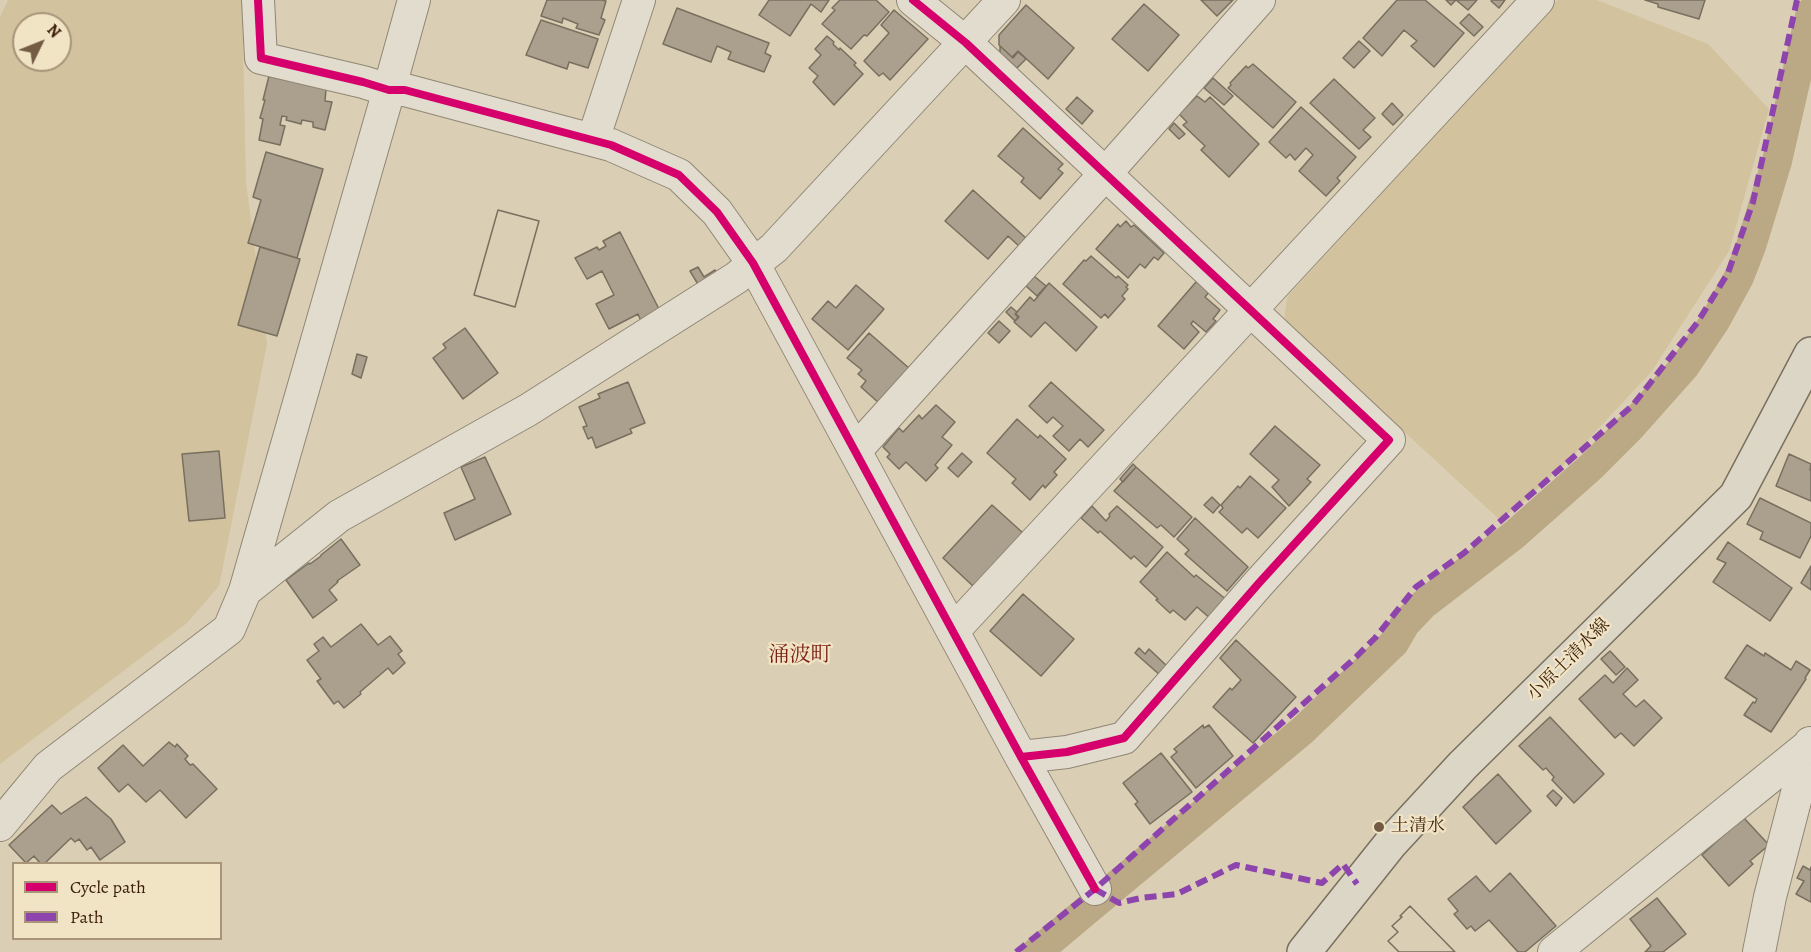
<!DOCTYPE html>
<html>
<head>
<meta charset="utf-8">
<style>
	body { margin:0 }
	#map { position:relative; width:1811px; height:952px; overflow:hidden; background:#dacfb4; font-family:Alegreya,serif }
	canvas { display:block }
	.legend { position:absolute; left:12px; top:862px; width:210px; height:78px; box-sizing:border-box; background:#f1e4c4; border:2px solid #a89479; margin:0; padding:8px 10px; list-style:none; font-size:18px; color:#3b1d08 }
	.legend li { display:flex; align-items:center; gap:12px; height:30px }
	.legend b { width:30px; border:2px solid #a89479 }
	.north { position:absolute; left:12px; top:12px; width:60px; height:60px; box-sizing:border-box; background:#f1e4c4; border:2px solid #a89479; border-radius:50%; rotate:47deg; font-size:16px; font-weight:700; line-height:24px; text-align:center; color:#3b1d08 }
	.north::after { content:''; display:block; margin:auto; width:21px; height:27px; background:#735b44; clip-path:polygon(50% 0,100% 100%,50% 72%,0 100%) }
</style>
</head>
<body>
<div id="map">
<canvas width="1811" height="952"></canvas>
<ul class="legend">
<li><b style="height:8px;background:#d6006c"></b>Cycle path</li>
<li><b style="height:8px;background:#8e44ad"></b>Path</li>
</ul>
<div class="north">N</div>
</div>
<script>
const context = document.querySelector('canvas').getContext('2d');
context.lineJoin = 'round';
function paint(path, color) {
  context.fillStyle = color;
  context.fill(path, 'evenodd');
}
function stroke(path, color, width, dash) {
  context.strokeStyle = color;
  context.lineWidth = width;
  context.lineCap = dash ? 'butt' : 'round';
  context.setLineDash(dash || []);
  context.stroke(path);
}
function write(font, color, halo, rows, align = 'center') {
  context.font = font + ' Alegreya,"Noto Serif JP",serif';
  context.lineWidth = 4.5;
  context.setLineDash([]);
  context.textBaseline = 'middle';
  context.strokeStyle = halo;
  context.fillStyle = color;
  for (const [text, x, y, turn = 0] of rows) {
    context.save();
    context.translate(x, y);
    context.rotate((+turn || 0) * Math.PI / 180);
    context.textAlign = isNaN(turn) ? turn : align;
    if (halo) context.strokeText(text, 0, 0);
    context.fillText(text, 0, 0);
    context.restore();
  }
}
const green = new Path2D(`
	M8,0h234l4,182 21,162 -48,242 -32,37 -187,141v-747zM24,24h36v36h-36z
	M1558,0h39l111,44 61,65 -40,142 -77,120 -84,90 -45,41 -23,18 -216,-199 3,-24z`);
const canal = new Path2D(`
	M1112,889l190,-158 92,-88 11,-19 19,-20 90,-69 78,-69 36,-36 57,-64 30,-45 24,-44 12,-31 26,-85 34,-149
	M1037,952l68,-57`);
const building = new Path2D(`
	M547,0h55l4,1 -5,17 4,2 -6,15 -23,-7 2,-4 -15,-6 -1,5 -21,-7z
	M769,0h60l-8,12 -10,-8 -21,32 -31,-21z
	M840,0h36l13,12 -22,24 -3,-1 -13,14 -29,-25 13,-14 -3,-2z
	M1201,0h32l-16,16z
	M1397,0h28l39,33 -30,34 -23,-21 6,-5 -13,-11 -22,26 -19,-18z
	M1446,0h31l-9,10 -12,-10 -5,5z
	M1492,0h13l-6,8 -8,-7z
	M1645,0h60l-6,19 -41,-12v-3z
	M1144,4l35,31 -31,36 -36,-32z
	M1026,5l48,43 -26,31 -30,-28 -6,6 -13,-12v-10z
	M677,8l92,35 -4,10 6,3 -7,16 -36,-13 3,-7 -14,-6 -6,16 -48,-18z
	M894,10l34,29 -38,41 -7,-7 -4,3 -15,-15 25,-28 -8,-8z
	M1469,14l14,13 -9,9 -14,-13z
	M541,20l57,19 -10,29 -19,-6 -2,7 -41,-14z
	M827,36l7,6 -1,2 6,6 1,-2 16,15 -2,2 9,9 -29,31 -21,-23 5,-6 -9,-8 12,-13 -6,-6z
	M1359,41l11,10 -16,17 -11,-10z
	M1000,46l13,12 5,-6 8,7 -9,9 -17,-15z
	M1253,64l43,38 -23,26 -45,-40 3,-3 -1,-2 16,-17 2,2z
	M269,76l57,13 -1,12 7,1 -7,28 -12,-3v-5l-11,-2 -1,4 -15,-4 1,-3 -5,-1 -2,9 5,1 -5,19 -21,-5 4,-21 -3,-1 5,-18h-2z
	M1213,78l20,18 -9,9 -20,-17z
	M1334,79l41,39 -12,12 8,7 -12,12 -49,-46z
	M1197,96l8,6 5,-5 49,47 -30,33 -28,-27 4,-4 -22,-21 4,-3 -8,-8z
	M1077,97l16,14 -11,13 -16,-15z
	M1392,103l11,12 -10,10 -11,-11z
	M1301,107l55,50 -19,21 3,3 -14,15 -27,-25 14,-16 -7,-7 -11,12 -5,-6 -4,4 -17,-16z
	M1174,123l11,11 -6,5 -10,-10z
	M1023,128l40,36 -5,5 5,4 -23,26 -19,-17 3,-4 -26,-22z
	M266,152l57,17 -26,89 -49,-15 13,-43 -8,-3z
	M973,190l54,49 -7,8 -12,-11 -20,23 -43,-38z
	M498,210l41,11 -24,86 -41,-12z
	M498,210l41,11 -24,86 -41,-12z
	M1126,221l5,6 3,-2 30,28 -6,7 -4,-3 -9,11 -5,-4 -12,14 -32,-29 22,-25 2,3z
	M620,232l40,79 -19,10 -3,-7 -29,15 -13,-25 18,-9 -12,-24 -15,8 -12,-21 22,-11 2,3 7,-4 -3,-5z
	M260,247l40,12 -23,77 -39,-11z
	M1091,256l25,22 2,-2 10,9 -2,2 2,2 -6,7 3,3 -17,19 -3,-4 -4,4 -38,-34 21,-24 2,1z
	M698,267l6,10 11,-7 3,5 -19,11 -9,-15z
	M1034,276l12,10 -9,10 -11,-10z
	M1196,282l3,2 1,-1 10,8 -5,6 15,13 -7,9 3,2 -10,11 -13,-11 -2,3 8,8 -15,17 -26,-23z
	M1049,283l48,44 -21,24 -31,-29 -14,15 -17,-15 5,-5 -3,-3 1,-2 13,-15 4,4z
	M856,285l28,24 -36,41 -36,-31 16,-18 8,7z
	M1011,307l6,5 -2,2 3,3 -3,4 -9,-9z
	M999,321l11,10 -11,12 -11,-10z
	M465,328l33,45 -35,26 -30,-41 13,-10 -3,-4z
	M869,333l41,36 -30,35 -19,-17 5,-6 -8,-7 4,-4 -15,-12z
	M357,354l10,3 -6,21 -9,-4z
	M628,382l17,41 -15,6 2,4 -36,15 -4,-11 -4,2 -5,-12 4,-1 -8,-19 21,-9 -2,-4z
	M1051,382l53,48 -16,17 -8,-8 -11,12 -16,-15 10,-10 -10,-9 -6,6 -18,-17z
	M936,405l19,17 -13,15 10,8 -17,20 3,3 -12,13 -20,-19 -7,7 -12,-12 3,-3 -7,-7 16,-19 4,4 16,-17 3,4z
	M1017,419l21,19 2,-3 26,24 -12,13 3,3 -12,13 -2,-3 -13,15 -18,-17 4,-4 -29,-26z
	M1275,426l45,39 -13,14 4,3 -22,24 -17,-19 7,-7 -29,-26z
	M219,451l6,67 -36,3 -7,-67z
	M962,453l10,9 -14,15 -10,-9z
	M1789,454l22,10 -1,6h1v31l-35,-15z
	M485,457l26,57 -56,26 -11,-27 31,-14 -14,-32z
	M1133,464l3,3 -13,15 -3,-3z
	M1136,467l56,50 -18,20 -13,-12 -4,3 -43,-37z
	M1250,476l36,32 -28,30 -11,-10 -5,5 -23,-21 4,-4 -2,-3 17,-19 2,2z
	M1212,497l8,8 -7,8 -9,-8z
	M1760,498l51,25v13l-11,22 -40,-19 3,-7 -16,-8z
	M992,505l31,28 -49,54 -31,-29z
	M1092,506l14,15 4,-5 -1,-2 8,-8 46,41 -17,20 -12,-11 -3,3 -31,-28 -2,2 -17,-15z
	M1195,518l53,49 -21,24 -42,-37 4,-4 -12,-11z
	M341,539l19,26 -23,16 1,1 -9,8 8,10 -24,18 -27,-38 23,-17 1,1 11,-8v-1z
	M1728,542l64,46 -22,33 -57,-39 13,-19 -9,-4z
	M1167,552l27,25 2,-2 32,26 -17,18 -14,-12 -12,13 -12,-10 -3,3 -14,-13 2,-1 -18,-17z
	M1811,566v24l-10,-7z
	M1023,594l51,45 -33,37 -51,-45z
	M361,624l17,21 12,-9 12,15 -4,3 7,9 -12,11 -5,-6 -28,24 1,2 -17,14 -6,-7 -4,3 -17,-23 4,-2 -14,-19 12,-9 -5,-7 9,-7 8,10z
	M1236,640l60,57 -43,46 -40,-36 17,-19 2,2 9,-10 -21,-22z
	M1747,645l17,11 1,-3 26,17 5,-9 14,9 -5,8 1,1 -35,53 -27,-17 9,-13 2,1 2,-4 -32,-21z
	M1139,648l6,6 4,-5 20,19 -8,8 -26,-23z
	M1610,651l15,16 -9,8 -15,-16z
	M1627,668l11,12 -15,14 13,13 8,-7 18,18 -28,28 -13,-13 -6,5 -36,-39 26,-24 8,8z
	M1550,717l54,57 -30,29 -22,-23 2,-3 -8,-9 -3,2 -24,-24z
	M1203,725l1,3 5,-3 24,31 -37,32 -25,-31 6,-5 -3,-3z
	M169,742l6,5 2,-3 11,12 -3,3 5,6 3,-1 24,25 -31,29 -26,-28 -14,12 -18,-18 -9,8 -21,-24 25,-23 20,21z
	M1161,753l31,39 -42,32 -15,-20 3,-2 -15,-19z
	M1498,774l33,37 -35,33 -33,-37z
	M1553,790l9,8 -6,8 -9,-10z
	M86,797l25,22 14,23 -25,18 -9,-13 -4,3 -8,-11 -4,3 -4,-4 -27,26h-3l-7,-8 -8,7 -17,-18 43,-40 9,9z
	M1743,817l26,28 -19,16 3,3 -24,22 -27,-31z
	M1803,866l7,4 1,-3v35l-15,-8 8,-13 -7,-3z
	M1510,873l46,53 -31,26h-7l-29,-32 -14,11 -4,-5 -4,3 -13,-15 4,-3 -10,-12 28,-23 14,16z
	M1657,898l29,36 -23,18h-18l6,-6 -21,-27z
	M1410,906l45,46h-56l-11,-11 10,-9 -6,-6 10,-9 -2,-1z
	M1410,906l45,46h-56l-11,-11 10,-9 -6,-6 10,-9 -2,-1z`);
const minor = new Path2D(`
	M258,0l3,58 102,24 26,8h16l206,55 68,30 38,37 36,51 268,494 74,132
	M913,0l53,43 423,397 -130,143 -135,155 -57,14 -46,5
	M593,140l46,-140
	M855,451l250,-277 154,-174
	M245,591l94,-75 189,-106 208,-132 38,-30 230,-248
	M953,631l585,-631
	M0,825l48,-58 181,-138 16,-38 144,-501 25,-90
	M1554,952l253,-205
	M1759,952l11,-55 40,-154`);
const major = new Path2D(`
	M1304,952l87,-109 72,-78 273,-269 75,-142`);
const quiet = new Path2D(`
	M1095,889l24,14 22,-5 36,-4 59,-29 86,18 21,-19 14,20
	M1016,952l79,-63 261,-232 19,-19 41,-51 48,-34 169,-148 64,-82 31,-50 25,-71 44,-202`);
const cycleway = new Path2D(`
	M258,0l3,58 102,24 26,8h16l206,55 68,30 38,37 36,51 268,494 74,132
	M913,0l53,43 423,397 -130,143 -135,155 -57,14 -46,5`);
const markers = [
	[1379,827,6,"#735b44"]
];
const streetNames = [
	["小原土清水線",1569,660,-45]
];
const poiNames = [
	["土清水",1391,827]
];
const quarterNames = [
	["涌波町",800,656]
];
paint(green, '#d2c29d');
stroke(canal, '#bba884', 30);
paint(building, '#aaa08d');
stroke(building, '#796f5f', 1.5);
stroke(minor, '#908675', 34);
stroke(major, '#796f5f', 36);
stroke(minor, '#e1dcce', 32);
stroke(major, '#dcd6c7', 33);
stroke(quiet, '#8e44ad', 6, [12, 6]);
stroke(cycleway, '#d6006c', 8);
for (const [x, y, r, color] of markers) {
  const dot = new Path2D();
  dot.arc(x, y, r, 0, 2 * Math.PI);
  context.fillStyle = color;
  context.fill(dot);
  stroke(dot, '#f1e4c4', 2);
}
write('18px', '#3b1d08', '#f1e4c4', streetNames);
write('18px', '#3b1d08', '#f1e4c4', poiNames, 'left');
write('21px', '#7a1f14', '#f1e4c4', quarterNames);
</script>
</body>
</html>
